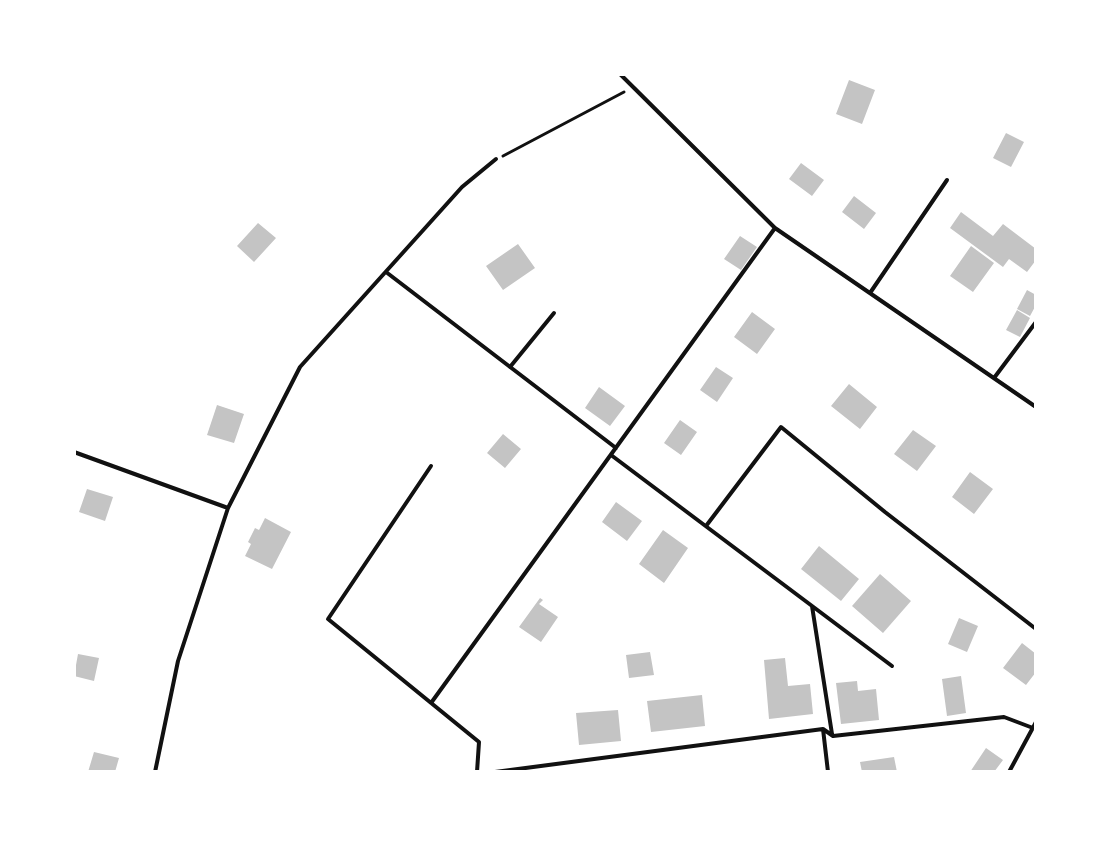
<!DOCTYPE html>
<html>
<head>
<meta charset="utf-8">
<style>
	body { margin:0 }
	#map { position:relative; width:1110px; height:846px; overflow:hidden; background:#fff; font-family:"Open Sans",sans-serif }
	canvas { display:block }
	.frame { position:absolute; inset:0; border:76px solid #fff; pointer-events:none }
</style>
</head>
<body>
<div id="map">
<canvas width="1110" height="846"></canvas>
<div class="frame"></div>
</div>
<script>
const context = document.querySelector('canvas').getContext('2d');
context.lineJoin = 'round';
function paint(path, color) {
  context.fillStyle = color;
  context.fill(path, 'evenodd');
}
function stroke(path, color, width, dash) {
  context.strokeStyle = color;
  context.lineWidth = width;
  context.lineCap = dash ? 'butt' : 'round';
  context.setLineDash(dash || []);
  context.stroke(path);
}
const building = new Path2D(`
	M849,80l26,10 -13,34 -26,-10z
	M1006,133l18,9 -13,25 -18,-9z
	M801,163l23,17 -12,16 -23,-17z
	M854,196l22,17 -12,16 -22,-17z
	M961,212l32,24 10,-12 33,25v11l-9,12 -18,-13 -6,8 -53,-39z
	M258,223l18,15 -22,24 -17,-16z
	M740,236l17,11 -16,23 -17,-11z
	M518,244l17,24 -32,22 -17,-24z
	M971,246l23,17 -21,29 -23,-16z
	M1027,290l9,5v10l-6,11 -13,-7z
	M1017,310l13,8 -10,19 -14,-7z
	M752,312l23,17 -18,25 -23,-17z
	M716,367l17,11 -16,24 -17,-12z
	M849,384l28,23 -17,22 -29,-23z
	M599,387l26,19 -15,20 -25,-18z
	M217,405l27,9 -10,29 -27,-8z
	M680,420l17,12 -16,23 -17,-12z
	M913,430l23,16 -19,25 -23,-17z
	M503,434l18,15 -16,19 -18,-15z
	M970,472l23,17 -19,25 -22,-17z
	M87,489l26,8 -8,24 -26,-9z
	M616,502l26,19 -15,20 -25,-19z
	M265,518l26,14 -19,37 -27,-13 6,-12 -3,-2 7,-14 4,2z
	M663,530l25,18 -24,35 -25,-19z
	M819,546l40,33 -18,22 -40,-32z
	M880,574l31,27 -28,32 -31,-27z
	M540,598l3,2 -4,4 19,13 -17,25 -22,-15z
	M959,618l19,8 -11,26 -19,-8z
	M1022,643l14,11v18l-10,13 -23,-17z
	M650,652l4,23 -25,3 -3,-23z
	M78,654l21,4 -5,23 -20,-5z
	M785,658l3,28 22,-2 3,30 -44,5 -5,-59z
	M961,676l5,37 -19,3 -5,-37z
	M857,681l1,10 18,-2 3,31 -38,4 -5,-41z
	M702,695l3,31 -54,6 -4,-31z
	M618,710l3,31 -42,4 -3,-32z
	M986,748l17,12 -9,12h-24z
	M94,752l25,6 -4,14h-27z
	M894,757l3,15h-35l-2,-10z`);
const path = new Path2D(`
	M503,156l121,-64`);
const service = new Path2D(`
	M620,74l155,154 261,179
	M386,272l230,176
	M870,293l77,-113
	M510,367l44,-54
	M994,378l42,-56
	M74,452l154,56
	M611,455l281,211
	M431,466l-103,153 151,123 -2,30
	M706,526l75,-99 104,85 151,117
	M812,606l20,128
	M431,703l344,-475
	M823,729l5,43
	M155,772l23,-111 50,-153 72,-141 162,-180 34,-28
	M495,772l328,-43 10,7 171,-19 29,11
	M1009,772l27,-50`);
paint(building, '#c4c4c4');
stroke(path, '#111', 3);
stroke(service, '#111', 4);
</script>
</body>
</html>
